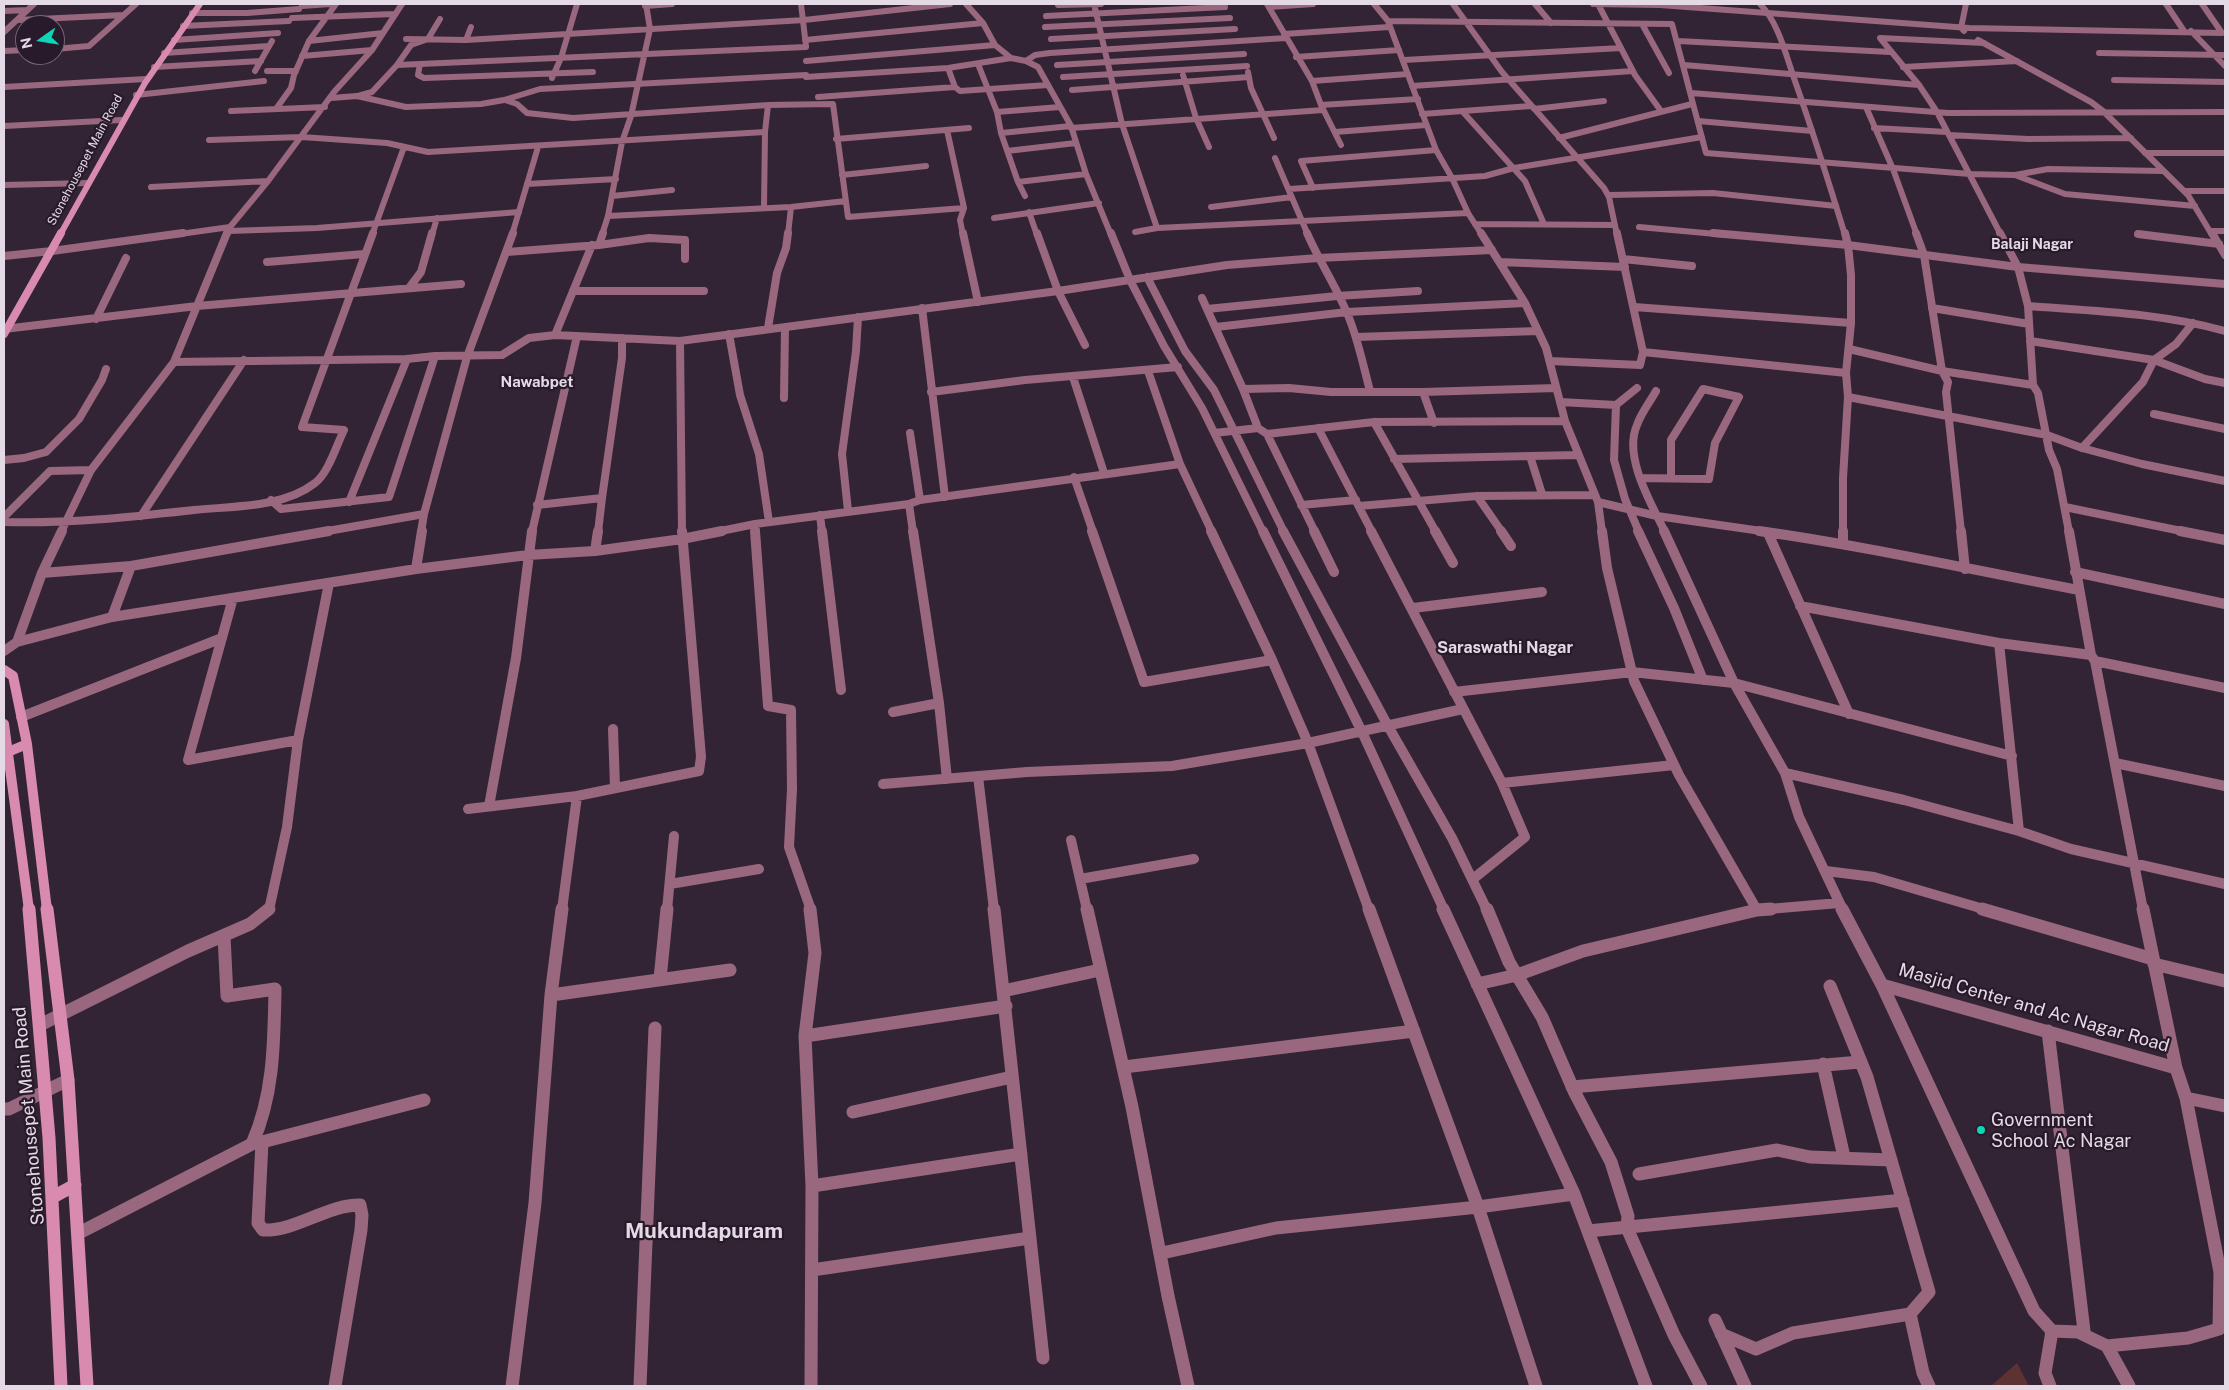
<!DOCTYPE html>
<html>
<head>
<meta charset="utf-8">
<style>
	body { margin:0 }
	#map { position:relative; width:2229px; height:1390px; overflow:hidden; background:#332435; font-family:"Public Sans",sans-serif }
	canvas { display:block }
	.frame { position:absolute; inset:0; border:5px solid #e4dae5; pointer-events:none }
	.north { position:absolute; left:15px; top:15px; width:50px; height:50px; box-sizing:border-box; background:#281a2b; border:1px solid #736775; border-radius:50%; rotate:257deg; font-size:14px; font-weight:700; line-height:20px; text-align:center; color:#e4dae5 }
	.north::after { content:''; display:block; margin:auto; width:18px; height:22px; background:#0dd5b5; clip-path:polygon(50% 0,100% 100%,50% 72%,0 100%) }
</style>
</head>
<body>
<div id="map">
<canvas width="2229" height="1390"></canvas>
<div class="frame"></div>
<div class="north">N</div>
</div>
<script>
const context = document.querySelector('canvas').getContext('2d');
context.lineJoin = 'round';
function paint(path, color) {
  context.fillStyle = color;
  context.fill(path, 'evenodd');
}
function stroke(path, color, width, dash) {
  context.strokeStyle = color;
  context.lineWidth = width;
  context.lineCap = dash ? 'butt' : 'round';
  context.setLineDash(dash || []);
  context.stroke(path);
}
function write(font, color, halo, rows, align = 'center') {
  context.font = font + ' "Public Sans",sans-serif';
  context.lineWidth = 4.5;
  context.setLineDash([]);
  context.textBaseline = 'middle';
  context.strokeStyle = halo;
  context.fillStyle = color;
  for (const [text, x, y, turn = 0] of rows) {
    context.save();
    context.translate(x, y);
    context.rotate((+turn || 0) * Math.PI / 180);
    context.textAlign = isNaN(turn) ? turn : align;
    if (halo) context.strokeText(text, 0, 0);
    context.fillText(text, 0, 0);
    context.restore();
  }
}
const green = new Path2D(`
	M2017,1363l12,23h-38z`);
const minorFar3 = new Path2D(`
	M801,4l5,42
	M966,4l17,19 12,22 16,13 15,3 12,6 33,59 15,48 25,61
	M1094,4l28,120 35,104
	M1267,4l45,77 9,24 20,40
	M1374,4l14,17 48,129 16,28 16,35 14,22
	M1453,4l49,68 102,116 5,9 8,38
	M1535,4l16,19
	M1593,4l67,1 309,23 253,5 -20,-29
	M1598,4l37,71 26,36
	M2166,4l18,27
	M1058,5l43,-1
	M302,6l28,-2
	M645,6l27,-2
	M1269,7l44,-3
	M4,11l23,-1
	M192,13h55l52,-4
	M1046,16l179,-9
	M292,18l102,-4
	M18,20l105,-5
	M1388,21l284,3 34,129 264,21 45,1 33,-6 115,2
	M1642,24l27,49
	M183,26l106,-5
	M1045,27l185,-9
	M1964,31l-3,-3 5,-24
	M2191,31l34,35
	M4,32l30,-28
	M1284,34l105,-7
	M406,39l60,1 338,-20 146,-16
	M1051,39l184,-10
	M174,40l104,-7
	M466,40l5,-13
	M805,40l178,-17
	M1978,40l113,62 12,9 85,84 24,40
	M309,41l74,-8
	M1678,41l212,11
	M1984,43l-104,-5 39,47 18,27 64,123
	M55,49l34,-3 47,-42
	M4,51l21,-1
	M164,53l105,-7
	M2099,53l126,2
	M302,56l70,-6
	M1296,57l103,-7
	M1404,60l217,-12
	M806,61l189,-16
	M1026,61l9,-6 15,-2 236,-15
	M420,64l-2,11 6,3 169,-6
	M978,64l19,48 4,21 17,49 7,14
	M397,65l14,-20 17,-6 12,-20
	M1057,65l187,-11
	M1684,65l235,20
	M154,67l107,-6
	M1903,67l114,-6
	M948,68l7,19 5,4 88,-6
	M255,71l17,-30
	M267,71h29
	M1248,72l3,16 23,50
	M1183,75l13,43 13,29
	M1063,77l184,-11
	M552,78l9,-20 16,-54
	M2114,80l111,2
	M1312,81l96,-7
	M1412,86l221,-15
	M4,87l142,-8
	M1072,90l177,-13
	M1691,93l257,20 277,-1
	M136,95l128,-14
	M358,96l14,-4 25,-27 409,-18
	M818,97l137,-10
	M331,98l26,-2 49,11 75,-3 23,-4 36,-11 266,-14v2l142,-9 63,-10
	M505,100l12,4 10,9 46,5 195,-13 65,-1 15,113 116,-9
	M1321,105l97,-6
	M1866,107l27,62 24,66
	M276,109l15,-21 3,-13 15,-34 27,-37
	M1534,109l70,-8
	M231,111l94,-4
	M997,112l63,-5
	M1463,112l62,69 19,43
	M1422,114l109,-8
	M1698,121l114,10
	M4,126l117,-6
	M1071,128l252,-18
	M1874,128l73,4
	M947,130l17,78 -4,12 3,15
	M1335,132l91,-7
	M1001,133l70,-7
	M1949,135l79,4 103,-1
	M1559,138l133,-34
	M836,139l133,-11
	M209,140l93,-3 85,6 41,9 337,-20
	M1007,151l69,-8
	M2145,153h80
	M1275,158l33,77
	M842,175l84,-9
	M2015,175l50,19 130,12
	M1018,182l68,-8
	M527,184l89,-5
	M4,185l84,-2
	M151,187l117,-6
	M1313,188l-12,-27 135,-11
	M1289,189l196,-13 29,-8 188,-31
	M2184,191h41
	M1608,195l105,-2 123,13
	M612,196l60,-6
	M764,207l1,-75 3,-27
	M1211,207l81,-10
	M1029,212l8,23
	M608,216l183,-9 55,-6
	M994,218l105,-15
	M1475,224l140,1
	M1639,227l88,8
	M229,231l88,-3 202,-16
	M2210,231h15
	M1135,232l22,-4 311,-15
	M2138,234l5,1
	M173,235l57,-8
	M227,235l3,-8 38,-46 66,-89 38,-42 30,-46
	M372,235l32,-88
	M432,235l5,-17
	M512,235l26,-88
	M602,235l6,-19 14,-74 9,-26 19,-87 -4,-25
	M788,235l3,-28`);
const minorFar2 = new Path2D(`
	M963,233l15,69
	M1037,233l21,58 27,54
	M1111,233l19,47 34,66 38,62 61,124
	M1307,233c12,28 29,53 40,80 11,25 16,52 23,78
	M1481,233l44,70 21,45 19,73 33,81 4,30
	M1713,233l135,12
	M1916,233l8,22 18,116 6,11 -2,10 15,140
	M2000,233l18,34 10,39 5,79 5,8 11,57 8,19 12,63
	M2212,233l13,22
	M2138,234l81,10
	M599,245l4,-12
	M52,251l131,-18
	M507,252l92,-7 50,-7 36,2v19
	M1623,259l69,7
	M267,262l97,-8
	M1500,262l125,5
	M1147,277l38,74 29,39 70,142
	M409,288l12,-16 11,-39
	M573,291h131
	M1202,298l41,91 15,39 9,6 48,98
	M2028,306c66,5 133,7 197,25
	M1634,307l217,16
	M922,308l23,189
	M1932,308l97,16
	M1207,309l130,-13 81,-5
	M96,319l30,-61
	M1216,327l131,-15 178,-9
	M768,328l9,-55 9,-25 2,-15
	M4,329l193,-23 264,-22
	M729,334l11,61 19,59 10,68
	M555,335l37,-90
	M1356,337l182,-6
	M680,341l2,191
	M2030,341l124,19 51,19 20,4
	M1849,349l93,22 91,14
	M1643,352l203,21
	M1550,361l90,4 3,-13 -26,-119
	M174,362l233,-3 28,-3 67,-1 27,-17 26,-3 125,6 378,-50 169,-26 91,-7 174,-8
	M1148,371l32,93 32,68
	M1073,377l31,96
	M1637,388l-21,17 -2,55 11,39 14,33
	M1243,389l46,-1 42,4h92l133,-4
	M1656,391c-6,11 -15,22 -19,34 -14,32 14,78 28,107
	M931,392l94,-12 153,-13
	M1423,392l11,31
	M1848,397l199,38 35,13 60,16 83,17
	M784,398l1,-71
	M1560,402l56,3
	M2154,414l71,15
	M1374,422l62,110
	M1318,428l54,104
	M910,433l10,67
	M1215,433l43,-5
	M1267,434l107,-12 191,-1
	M2082,448l61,-66 11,-22 22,-16 17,-21
	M1530,456l12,38
	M1394,459l183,-4
	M4,460l20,-2 22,-6 33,-33 23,-39 4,-11
	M1074,477l19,55
	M1640,478l69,1 6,-36 24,-46 -36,-8 -32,51v37
	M1477,496l25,36
	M271,500l10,9 108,-12 46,-141
	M349,502l58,-143
	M1598,502l59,14 111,16
	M537,505l65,-7 20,-140v-20
	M1301,505l55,-5
	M1359,506l118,-10 116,-1
	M2065,507l121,25
	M848,511l-6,-57 14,-103 2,-34
	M820,515l2,17
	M141,516l103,-156
	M4,517l46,-46 41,-1
	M4,522c64,2 126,-5 190,-12 39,-4 89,-2 121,-27 13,-9 22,-39 29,-53l-42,-3 71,-194
	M755,524l1,8
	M61,532l30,-62 83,-108 53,-129
	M322,532l102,-18 43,-157 46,-124
	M421,532l3,-18
	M532,532l45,-196
	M598,532l4,-34
	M716,532l39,-8 154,-20
	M913,532l-4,-28 11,-4 260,-36`);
const minorFar1 = new Path2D(`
	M755,531l13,175 23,4 1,79 -3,58 22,63
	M822,531l19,159
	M913,531l26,172 8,76
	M1092,531l52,151 128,-22
	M1211,531l61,129 36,83 61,167
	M1263,531l99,201 82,178
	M1283,531l105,195 64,112 35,72
	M1314,531l20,41
	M1371,531l131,252 23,54 -52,42
	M1435,531l18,32
	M1501,531l10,15
	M1602,531l5,37 27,113 45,94 78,135
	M1638,531l36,77 29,72
	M1664,531l70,152 51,90 14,44 44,93
	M1759,531c107,15 213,39 320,59
	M1961,531l4,38
	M2069,531l22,124 4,6 48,249
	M2180,531l45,9
	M1768,533l81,181
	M595,551l3,-20
	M131,566l198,-35
	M416,569l6,-38
	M2075,572l150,32
	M42,573l89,-7 -19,51
	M233,598l-45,162 110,-20
	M1800,606l199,37 92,12
	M1413,608l129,-16
	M17,642l95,-25 304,-48 112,-14 67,-4 87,-12 40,-8
	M1999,643l20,188
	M4,651l13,-9 25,-69 20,-42
	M2095,661l130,27
	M1454,692l178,-20 102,11 278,73
	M893,712l46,-9
	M21,717l201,-79
	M613,729l2,58
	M2115,763l110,23
	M1785,773l119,27 115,31 52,18 154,35
	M978,776l16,134
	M1502,783l172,-18
	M883,784l144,-12 145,-6 136,-23 155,-34
	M489,806l27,-148 16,-127
	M468,809l109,-13 122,-25 2,-14 -19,-226
	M1071,840l16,70
	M1826,871l48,6 113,33
	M1080,879l114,-20
	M670,884l89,-15
	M269,910l18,-83 11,-87 31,-157
	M562,910l15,-114
	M667,910l7,-74
	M1757,910l82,-7`);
const minor = new Path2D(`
	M810,909l5,44 -10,83 7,150 -1,200
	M994,909l49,449
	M1087,909l45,198 36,189 20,90
	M1369,909l109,298 58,179
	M1443,909l131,285 72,192
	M1487,909l22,53 33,55 32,74 37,71 17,54 -1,12 47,107 27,51
	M1842,909l40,76 152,326 18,20 -7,42 5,13
	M1982,909l171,50
	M2143,909l33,159 10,30 34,174 -1,57
	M2154,964l71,17
	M660,979l7,-70
	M1477,984l40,-9 66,-24 174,-41 14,-1
	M1882,985l294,83
	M1830,986l37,91 62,215 -19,22 13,59 6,13
	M1003,991l97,-21
	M551,995l179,-25
	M40,1025l148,-74 62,-27 19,-15
	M2048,1031l36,300 -6,1
	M805,1036l201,-30
	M1823,1064l21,93
	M1124,1067l290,-36
	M1572,1087l288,-25
	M2186,1098l39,8
	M4,1109h5l59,-29
	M853,1112l159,-35
	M262,1142l162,-42
	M252,1144l10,-2 -4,81 5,7c34,1 63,-25 97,-25l2,10 -1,15 -26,156
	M1639,1174l138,-24 33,7 81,3
	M812,1186l209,-32
	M1588,1231l315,-31
	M79,1233l173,-89c22,-49 22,-102 23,-155l-48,7 -3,-60
	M1162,1253l114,-25 202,-21 96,-13
	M812,1270l218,-32
	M1715,1320l30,66
	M2052,1331l26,1 29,14 81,-8 31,-9
	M1721,1334l35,15 37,-16 117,-19
	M2107,1346l22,40
	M512,1386l23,-183 16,-208 11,-86
	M640,1386l15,-358`);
const tertiaryFar2 = new Path2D(`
	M1760,4c19,19 26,52 35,77 18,51 34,102 50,154`);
const tertiaryFar1 = new Path2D(`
	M1848,245l170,22 207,17
	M4,256l48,-5
	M1843,532v-54l5,-81 -2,-24 5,-50v-48l-3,-30 -3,-12`);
const tertiary = new Path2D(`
	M1843,531v12`);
const secondaryFar3 = new Path2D(`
	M60,235l85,-152 55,-79`);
const secondaryFar2 = new Path2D(`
	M4,334l57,-101`);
const secondaryFar1 = new Path2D(`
	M4,670l9,6 14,68 20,166
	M4,724l25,186
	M8,752l19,-8`);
const secondary = new Path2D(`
	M29,909l20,229 12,248
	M47,909l21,171 19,306
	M53,1197l22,-12`);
const markers = [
	[1981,1130,5,"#0dd5b5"]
];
const farStreetnames = [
	["Stonehousepet Main Road",85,160,-62]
];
const farNeighbourhoodnames = [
	["Balaji Nagar",2032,245]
];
const farQuarternames = [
	["Nawabpet",537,382]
];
const neighbourhoodNames = [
	["Saraswathi Nagar",1505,648]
];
const nearStreetnames = [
	["Masjid Center and Ac Nagar Road",2034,1008,16],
	["Stonehousepet Main Road",29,1116,-95]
];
const nearPoinames = [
	["Government",1991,1120],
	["School Ac Nagar",1991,1141]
];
const nearQuarternames = [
	["Mukundapuram",704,1232]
];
paint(green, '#5e3132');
stroke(minorFar3, '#99687f', 6);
stroke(minorFar2, '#99687f', 8);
stroke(minorFar1, '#99687f', 10);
stroke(minor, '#99687f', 13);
stroke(tertiaryFar2, '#99687f', 6);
stroke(tertiaryFar1, '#99687f', 8);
stroke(tertiary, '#99687f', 10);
stroke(secondaryFar3, '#d88aaf', 6);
stroke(secondaryFar2, '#d88aaf', 8);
stroke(secondaryFar1, '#d88aaf', 10);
stroke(secondary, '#d88aaf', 13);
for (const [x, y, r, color] of markers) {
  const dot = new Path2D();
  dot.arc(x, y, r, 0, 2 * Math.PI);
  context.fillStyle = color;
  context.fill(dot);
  stroke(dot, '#281a2b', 2);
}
write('12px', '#e4dae5', '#281a2b', farStreetnames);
write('bold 14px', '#e4dae5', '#281a2b', farNeighbourhoodnames);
write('bold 15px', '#e4dae5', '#281a2b', farQuarternames);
write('bold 16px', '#e4dae5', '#281a2b', neighbourhoodNames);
write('18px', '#e4dae5', '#281a2b', nearStreetnames);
write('18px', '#e4dae5', '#281a2b', nearPoinames, 'left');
write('bold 21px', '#e4dae5', '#281a2b', nearQuarternames);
</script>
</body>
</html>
